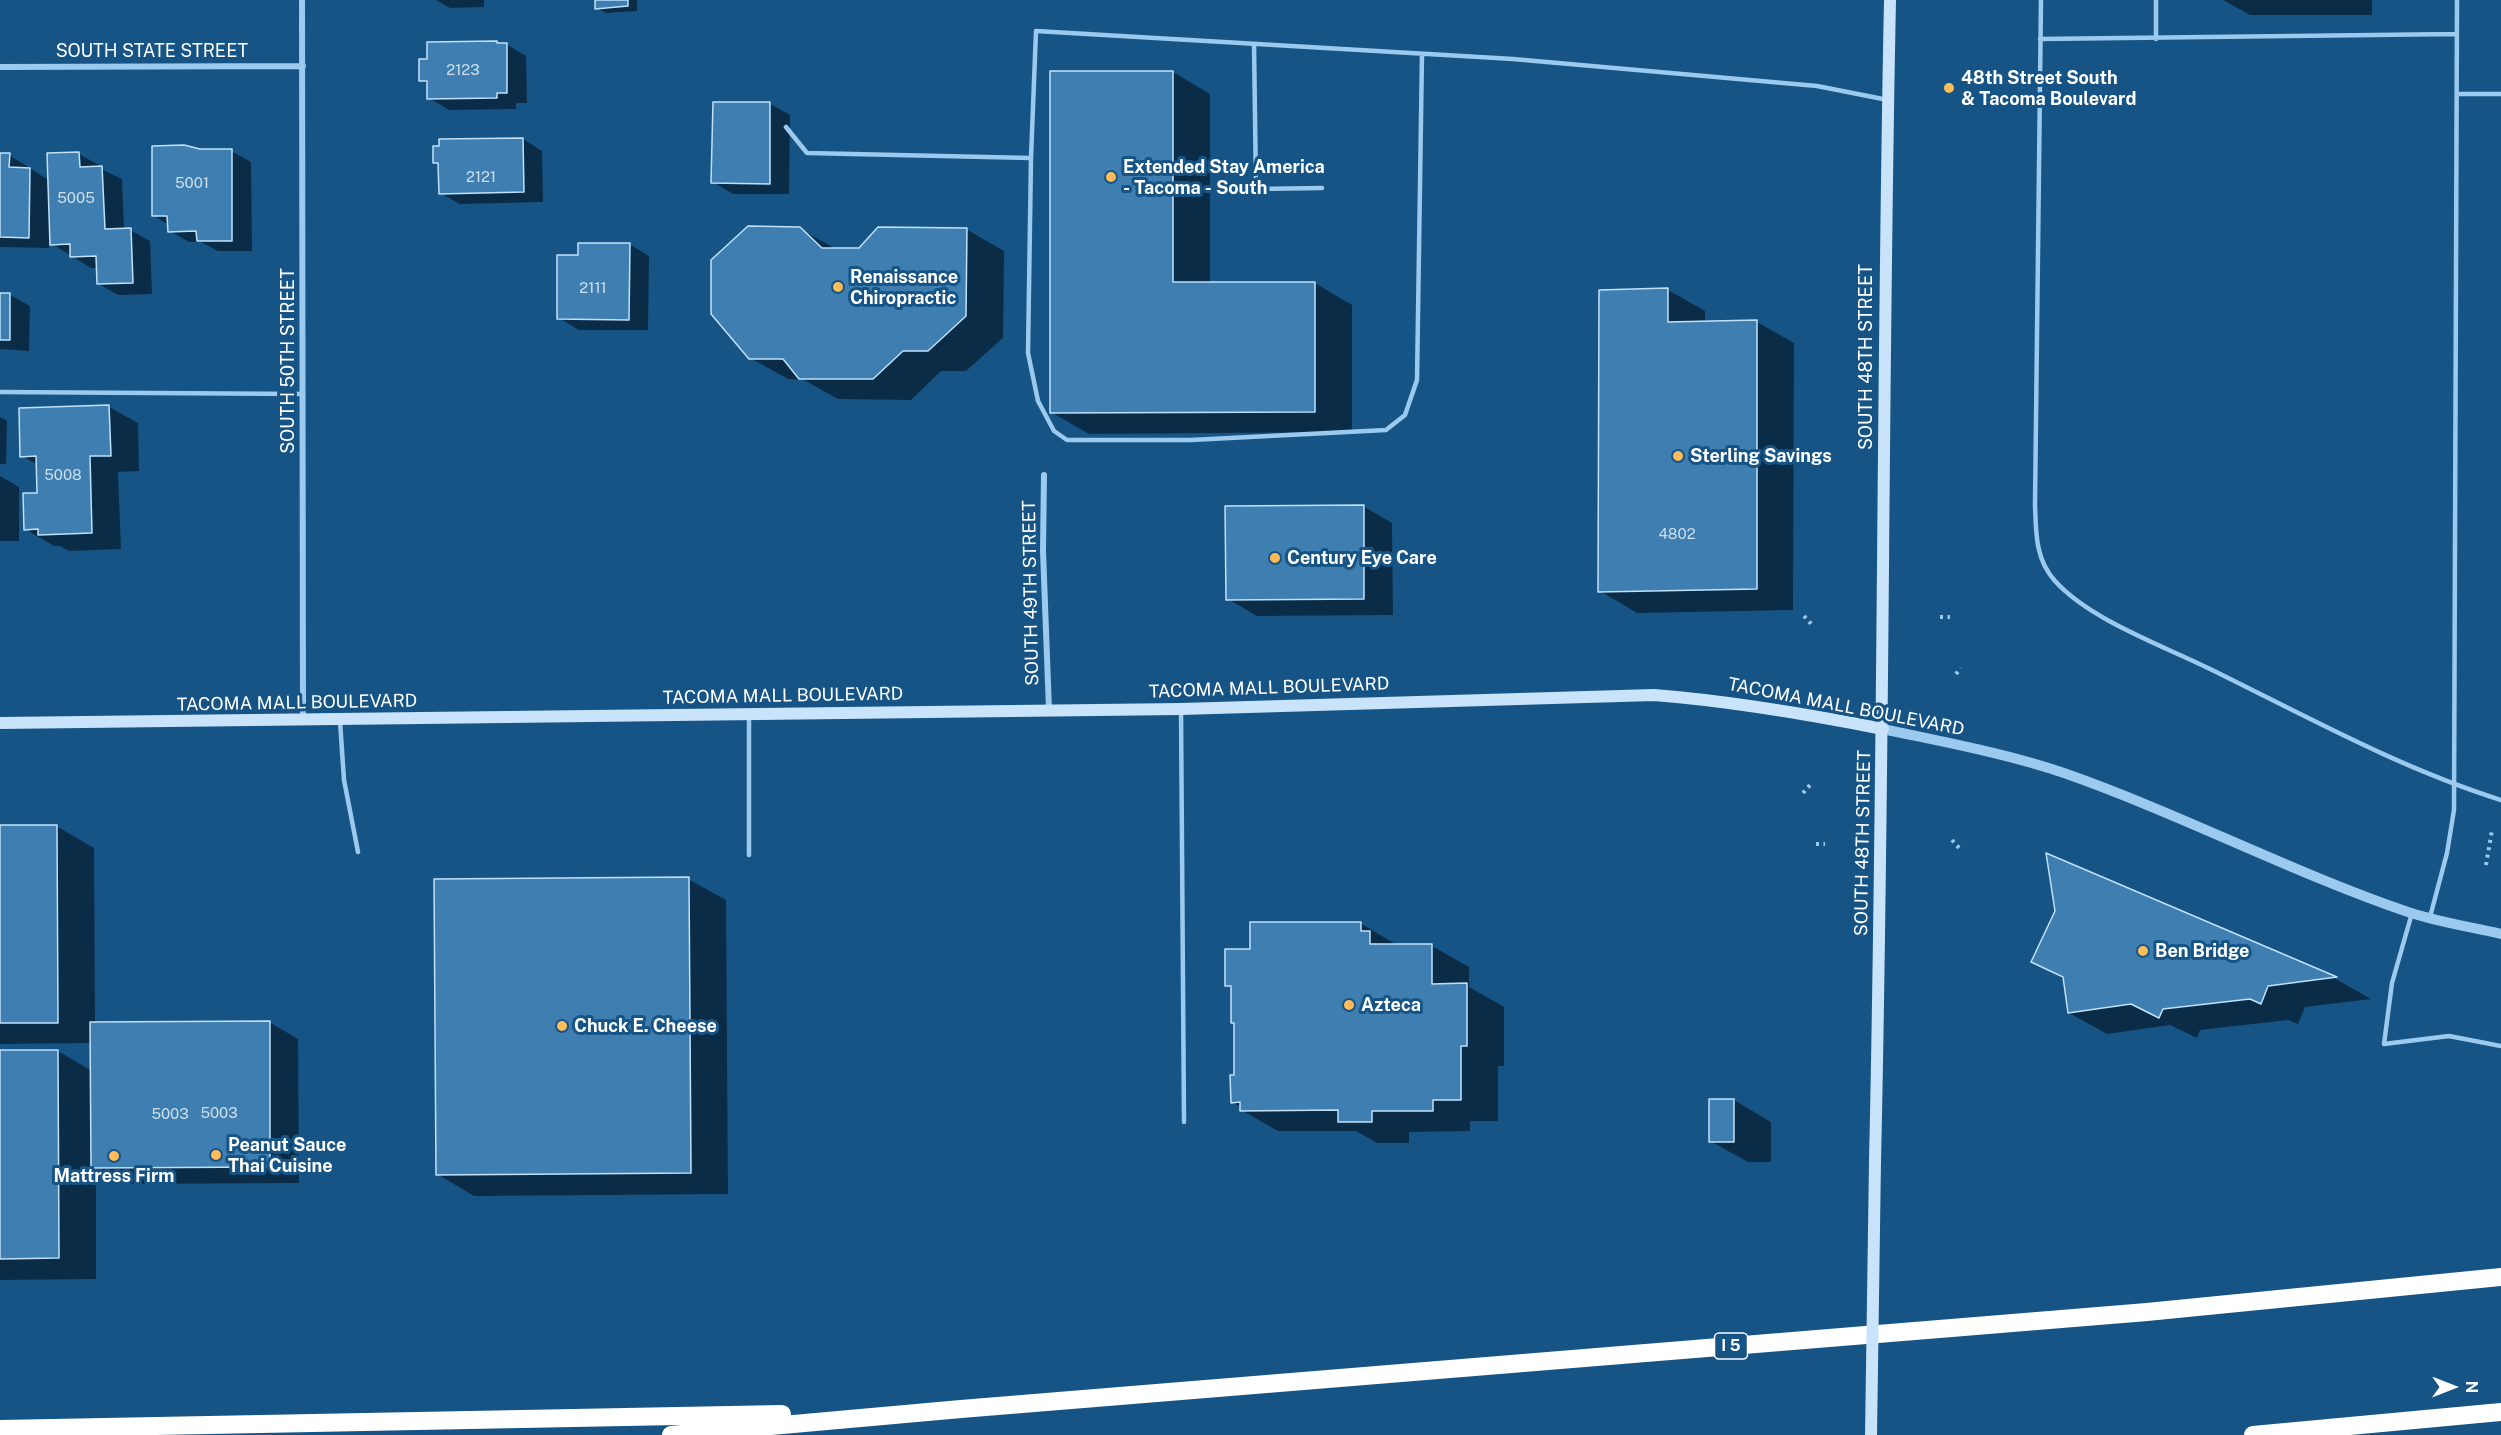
<!DOCTYPE html>
<html>
<head>
<meta charset="utf-8">
<style>
	body { margin:0 }
	#map { position:relative; width:2501px; height:1435px; overflow:hidden; background:#165486; font-family:"Public Sans",sans-serif }
	canvas { display:block }
	.north { position:absolute; left:2423px; top:1357px; width:60px; height:60px; -webkit-text-stroke:4px #165486; paint-order:stroke; rotate:90deg; font-size:16px; font-weight:700; line-height:24px; text-align:center; color:#fff }
	.north::after { content:''; display:block; margin:auto; width:21px; height:27px; background:#fff; clip-path:polygon(50% 0,100% 100%,50% 72%,0 100%) }
</style>
</head>
<body>
<div id="map">
<canvas width="2501" height="1435"></canvas>
<div class="north">N</div>
</div>
<script>
const context = document.querySelector('canvas').getContext('2d');
context.lineJoin = 'round';
function paint(path, color) {
  context.fillStyle = color;
  context.fill(path, 'evenodd');
}
function stroke(path, color, width, dash) {
  context.strokeStyle = color;
  context.lineWidth = width;
  context.lineCap = dash ? 'butt' : 'round';
  context.setLineDash(dash || []);
  context.stroke(path);
}
function write(font, color, halo, rows, align = 'center') {
  context.font = font + ' "Public Sans",sans-serif';
  context.lineWidth = 6;
  context.setLineDash([]);
  context.textBaseline = 'middle';
  context.strokeStyle = halo;
  context.fillStyle = color;
  for (const [text, x, y, turn = 0] of rows) {
    context.save();
    context.translate(x, y);
    context.rotate((+turn || 0) * Math.PI / 180);
    context.textAlign = isNaN(turn) ? turn : align;
    if (halo) context.strokeText(text, 0, 0);
    context.fillText(text, 0, 0);
    context.restore();
  }
}
const shadow = new Path2D(`
	M436,0h48v7l-34,1z
	M596,0h41v11l-31,2 -9,-5z
	M2223,0h149v15h-122z
	M506,44l20,12 1,47h-11v6l-67,1 -20,-12v-13l-8,-5 8,-20z
	M1173,72l37,22v190l105,-1 37,22v127l-263,2 -38,-22z
	M770,104l20,11 -1,79h-56l-20,-12z
	M523,139l19,12 1,51 -83,2 -20,-11 -1,-28 -4,-3z
	M231,151l20,11 1,89h-34l-17,-9h-12l-19,-11 -1,-6 -16,-10z
	M0,154l9,1 41,26 29,-27 20,11v3l23,11 2,51h6l20,11 2,53 -34,1 -19,-11 -1,-16h-7l-39,-24 -1,-7h-2v11l-49,-1z
	M800,229l36,20 24,1 106,-21 38,22 -1,87 -37,33h-25l-30,29 -73,-1 -34,-19 -16,-1 -38,-21z
	M629,244l20,12 -1,74h-69l-20,-12 20,-61z
	M1668,290l37,21v12l52,-1 37,21 -1,267 -156,3 -37,-22z
	M0,294l10,1 20,11 -1,45 -29,-2z
	M109,407l29,16 1,48 -21,1 3,77 -52,2 -9,-5h-6l-29,-17 14,-35 -1,-29 -16,-9z
	M0,417l7,4 -1,43h-6z
	M0,476l19,11v54h-19z
	M1363,506l29,17 1,92 -136,1 -29,-17z
	M0,826h56l38,22 1,175 174,-1 29,17 1,144 -177,1 -26,-15v110l-96,1v-229h58l34,20v-28l-92,1z
	M2048,856l288,123 35,20 -66,8 -7,17 -10,-4 -88,10 -3,8 -27,-13 -63,9 -38,-21 -4,-33 -32,-19 23,-50z
	M688,879l38,21 2,294 -254,2 -37,-22z
	M1360,923l37,22 35,1 37,21v20l35,20v59h-6v55h-28v10l-61,1v11h-32l-21,-12h-78l-37,-21v-3l-9,-5 3,-25v-53l-3,-2v-34l-5,-3 24,-34z
	M1734,1100l37,22v40h-23l-38,-21z`);
const building = new Path2D(`
	M595,0h33v6l-33,3z
	M497,41v2h10v50h-10v5l-70,1v-18h-8v-22h8v-17z
	M1050,71h123v211h142v130l-265,1z
	M713,102h57v82l-59,-1z
	M523,138l1,54 -85,2 -1,-31h-5v-17h6v-7z
	M184,145l16,4h32v92h-35l-1,-10 -28,1 -1,-16h-15v-70z
	M79,152l1,15 22,-1 3,63 26,-1 2,55 -36,1 -1,-28 -26,1v-13l-20,1 -3,-92z
	M0,153h10l-1,14 21,1 -1,70 -29,-1z
	M748,226l52,1 22,21h37l19,-21 89,1 -1,88 -38,35h-25l-30,28h-74l-16,-20h-34l-38,-45v-54z
	M578,243h52l-1,77 -72,-1v-64h21z
	M1668,288v34l89,-2v269l-159,3 1,-302z
	M0,293h10v47h-10z
	M109,405l2,51h-21l2,77 -54,2v-6l-14,1 -1,-37h14l-1,-37 -16,1 -1,-49z
	M1364,505v94l-138,1 -1,-94z
	M0,825h57l1,198h-58z
	M2046,853l291,124 -69,9 -7,18 -11,-5 -87,10 -4,9 -28,-14 -63,9 -5,-36 -32,-15 24,-51z
	M689,877l2,296 -255,2 -2,-296z
	M1250,922h111v9h9v13h62v40l35,-1v63h-6v54h-28v11h-61v11h-34v-12l-98,1v-9l-9,1 -1,-28h4v-52h-3v-37h-6v-37h25z
	M270,1021v146l-179,1 -1,-146z
	M0,1050h58l1,208 -59,1z
	M1709,1099h25v43h-25z`);
const path = new Path2D(`
	M1804,616l10,11
	M1940,617h10
	M1956,674l5,-6
	M1803,793l7,-8
	M1952,840l8,9
	M1816,844h9
	M2486,865l6,-35`);
const service = new Path2D(`
	M2041,0l-6,504c1,28 0,55 20,77 34,38 106,64 153,87 96,47 191,100 293,132
	M2040,39l417,-5
	M2156,39v-39
	M1254,44l2,145 66,-1
	M1422,54l-5,326 -12,35 -19,15 -195,10h-124l-13,-9 -16,-30 -10,-48 3,-195 5,-127 477,28 304,27 71,14
	M2457,94h44
	M786,127l21,26 224,5
	M0,392l303,2
	M1181,709l3,413
	M749,716v139
	M340,721l4,59 14,72
	M2412,913l-20,70 -8,61 65,-8 52,10
	M2430,917l17,-64 7,-43 3,-810`);
const minor = new Path2D(`
	M302,0l1,721
	M0,67l303,-1
	M1044,475l-1,76 6,159`);
const tertiary = new Path2D(`
	M1883,729c60,13 122,24 181,44 117,41 227,99 344,139 30,10 63,15 93,22`);
const secondary = new Path2D(`
	M0,723l1181,-14 473,-14c77,6 153,19 229,34
	M1875,1161c9,-387 7,-774 15,-1161`);
const motorway = new Path2D(`
	M0,1429l782,-15
	M671,1435l290,-26 1186,-97 354,-35
	M2253,1435l248,-23`);
const secondaryBridge = new Path2D(`
	M1871,1435l4,-274`);
const markers = [
	[1949,88,6,"#ffbc58"],
	[1111,177,6,"#ffbc58"],
	[838,287,6,"#ffbc58"],
	[1678,456,6,"#ffbc58"],
	[1275,558,6,"#ffbc58"],
	[2143,951,6,"#ffbc58"],
	[1349,1005,6,"#ffbc58"],
	[562,1026,6,"#ffbc58"],
	[216,1155,6,"#ffbc58"],
	[114,1156,6,"#ffbc58"]
];
const numberNames = [
	["2123",463,70],
	["2121",481,177],
	["5001",192,183],
	["5005",76,198],
	["2111",593,288],
	["5008",63,475],
	["4802",1677,534],
	["5003",219,1113],
	["5003",170,1114]
];
const shields = [
	[1731,1346,33]
];
const shieldNames = [
	["I 5",1731,1346]
];
const streetNames = [
	["SOUTH STATE STREET",152,51],
	["SOUTH 48TH STREET",1866,357,-90],
	["SOUTH 50TH STREET",288,361,-90],
	["SOUTH 49TH STREET",1031,593,-91],
	["TACOMA MALL BOULEVARD",1269,688,-2],
	["TACOMA MALL BOULEVARD",783,696,-1],
	["TACOMA MALL BOULEVARD",297,703,-1],
	["TACOMA MALL BOULEVARD",1846,707,11],
	["SOUTH 48TH STREET",1863,843,-89]
];
const poiNames = [
	["48th Street South",1961,78],
	["& Tacoma Boulevard",1961,99],
	["Extended Stay America",1123,167],
	["- Tacoma - South",1123,188],
	["Renaissance",850,277],
	["Chiropractic",850,298],
	["Sterling Savings",1690,456],
	["Century Eye Care",1287,558],
	["Ben Bridge",2155,951],
	["Azteca",1361,1005],
	["Chuck E. Cheese",574,1026],
	["Peanut Sauce",228,1145],
	["Thai Cuisine",228,1166],
	["Mattress Firm",114,1176,"center"]
];
paint(shadow, '#0007');
paint(building, '#3e7eb0');
stroke(building, '#c1e1fa', 1.5);
stroke(path, '#9ccaee', 4, [3, 4.5]);
stroke(service, '#9ccaee', 4.5);
stroke(minor, '#9ccaee', 6);
stroke(tertiary, '#9ccaee', 10);
stroke(secondary, '#c9e3fa', 12);
stroke(motorway, '#fff', 18);
stroke(secondaryBridge, '#c9e3fa', 12);
for (const [x, y, r, color] of markers) {
  const dot = new Path2D();
  dot.arc(x, y, r, 0, 2 * Math.PI);
  context.fillStyle = color;
  context.fill(dot);
  stroke(dot, '#165486', 2);
}
write('15px', '#cfdfeb', null, numberNames);
for (const [x, y, w] of shields) {
  const box = new Path2D();
  box.roundRect(x - w / 2, y - 13, w, 26, 4.5);
  context.fillStyle = '#165486';
  context.fill(box);
  stroke(box, '#fff', 1.5);
}
write('bold 16px', '#fff', null, shieldNames);
write('18px', '#fff', '#165486', streetNames);
write('bold 18px', '#fff', '#165486', poiNames, 'left');
</script>
</body>
</html>
